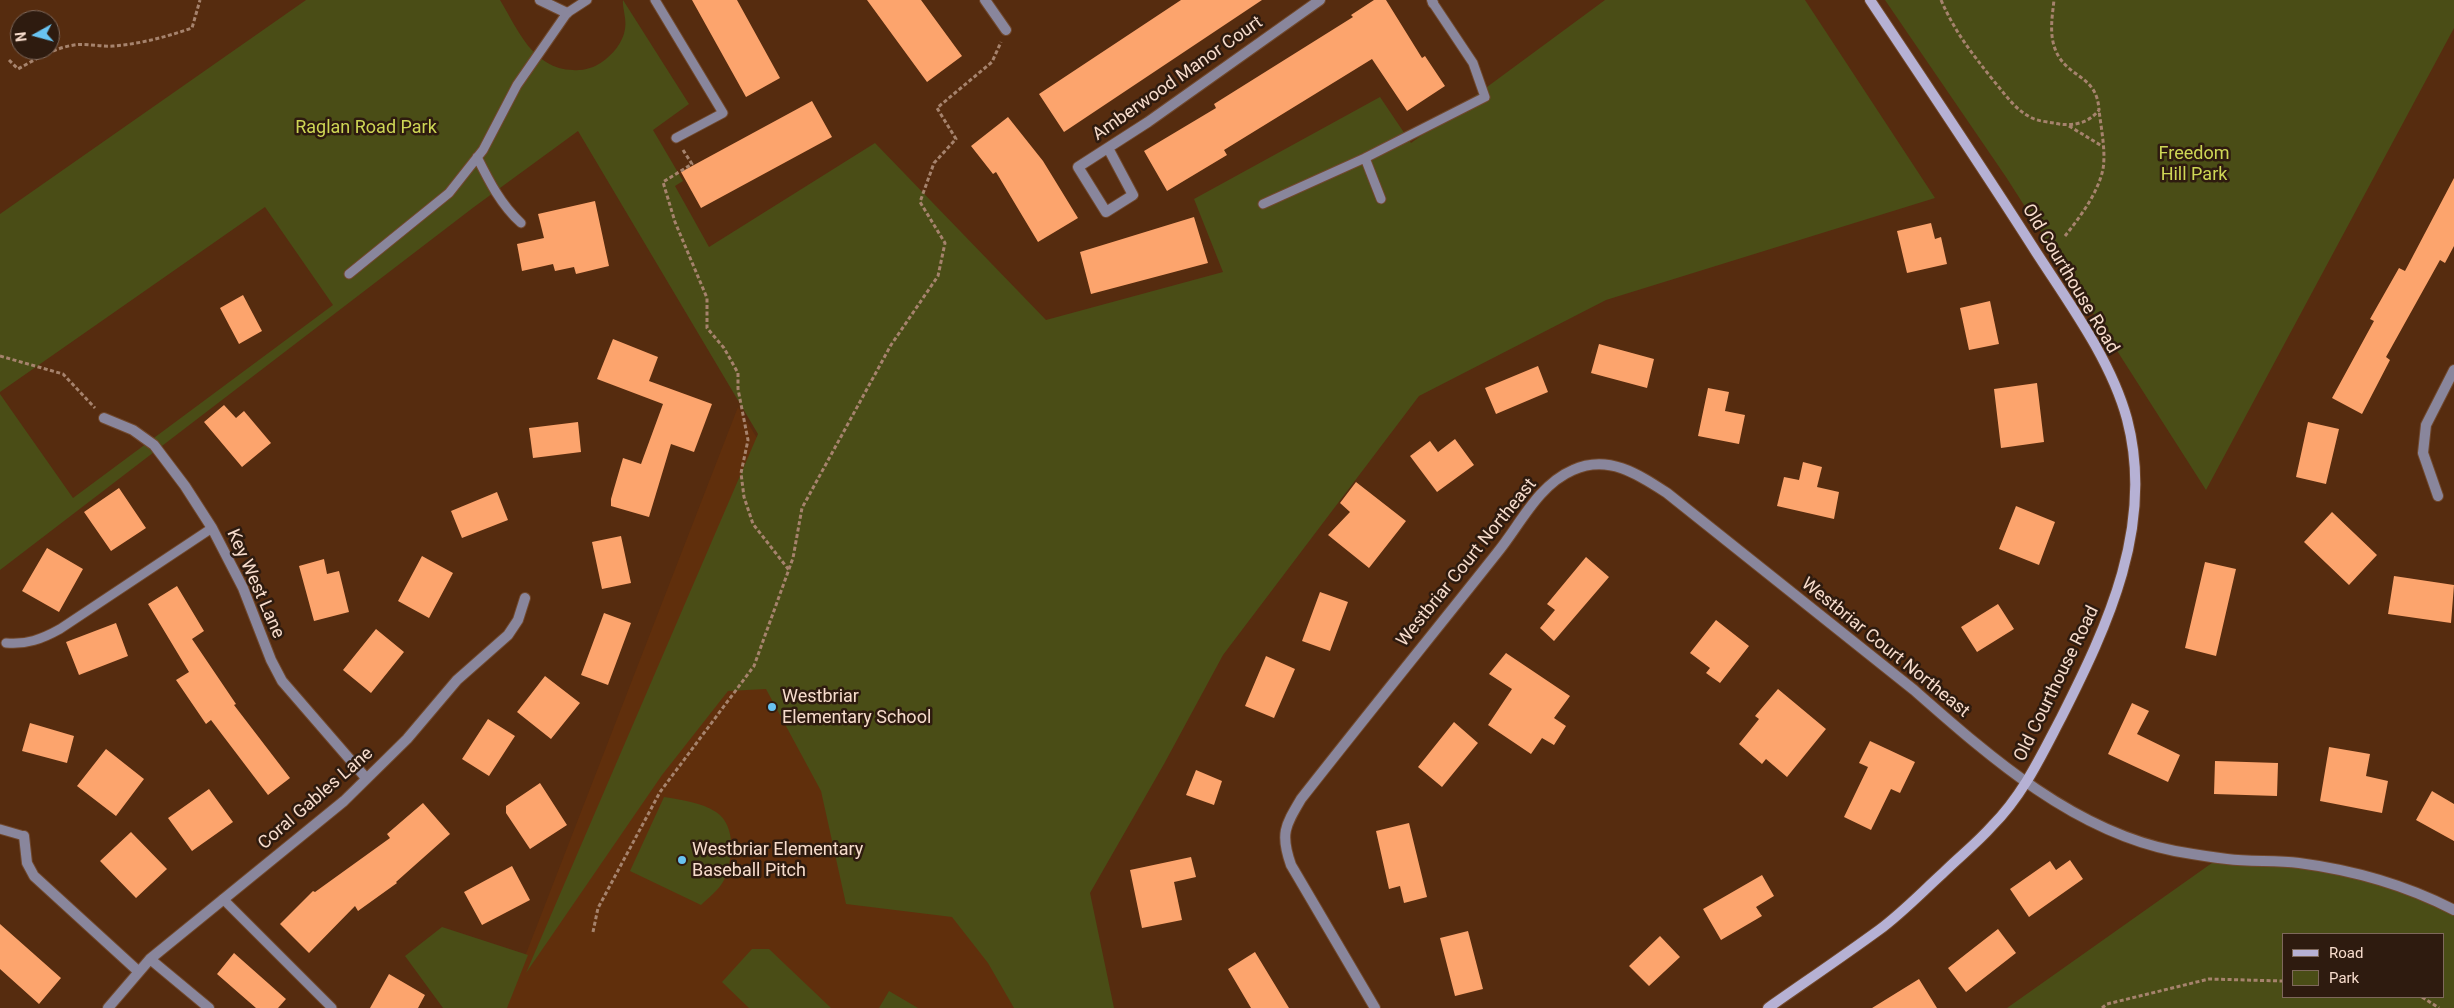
<!DOCTYPE html>
<html>
<head>
<meta charset="utf-8">
<style>
	body { margin:0 }
	#map { position:relative; width:2454px; height:1008px; overflow:hidden; background:#562c0f; font-family:Roboto,sans-serif }
	canvas { display:block }
	.legend { position:absolute; left:2282px; top:933px; width:162px; height:65px; box-sizing:border-box; background:#2e1b0f; border:1px solid #7e685b; margin:0; padding:6px 9px; list-style:none; font-size:15px; color:#f7dccc }
	.legend li { display:flex; align-items:center; gap:10px; height:25px }
	.legend b { width:25px; border:1px solid #7e685b }
	.north { position:absolute; left:10px; top:10px; width:50px; height:50px; box-sizing:border-box; background:#2e1b0f; border:1px solid #7e685b; border-radius:50%; rotate:263deg; font-size:14px; font-weight:700; line-height:20px; text-align:center; color:#f7dccc }
	.north::after { content:''; display:block; margin:auto; width:18px; height:22px; background:#69c3f1; clip-path:polygon(50% 0,100% 100%,50% 72%,0 100%) }
</style>
</head>
<body>
<div id="map">
<canvas width="2454" height="1008"></canvas>
<ul class="legend">
<li><b style="height:6px;background:#b6b1d4"></b>Road</li>
<li><b style="height:14px;background:#4a4d16"></b>Park</li>
</ul>
<div class="north">N</div>
</div>
<script>
const context = document.querySelector('canvas').getContext('2d');
context.lineJoin = 'round';
function paint(path, color) {
  context.fillStyle = color;
  context.fill(path, 'evenodd');
}
function stroke(path, color, width, dash) {
  context.strokeStyle = color;
  context.lineWidth = width;
  context.lineCap = dash ? 'butt' : 'round';
  context.setLineDash(dash || []);
  context.stroke(path);
}
function write(font, color, halo, rows, align = 'center') {
  context.font = font + ' Roboto,sans-serif';
  context.lineWidth = 5;
  context.setLineDash([]);
  context.textBaseline = 'middle';
  context.strokeStyle = halo;
  context.fillStyle = color;
  for (const [text, x, y, turn = 0] of rows) {
    context.save();
    context.translate(x, y);
    context.rotate((+turn || 0) * Math.PI / 180);
    context.textAlign = isNaN(turn) ? turn : align;
    if (halo) context.strokeText(text, 0, 0);
    context.fillText(text, 0, 0);
    context.restore();
  }
}
const built = new Path2D(`
	M738,407l367,601h-600z`);
const green = new Path2D(`
	M306,0h194c18,30 33,69 73,70 9,1 21,-2 29,-8 10,-7 21,-19 23,-33 2,-10 -3,-22 -2,-29l66,104 -36,26 30,51 -8,5 34,61 166,-104 171,177 177,-48 -29,-73 186,-102 31,46 194,-143h200l130,198 -329,102 -187,96 -196,259 -59,109 -74,129 24,115h-100l-26,-45 -36,-46 -106,-13 -25,-113 -55,-102 -38,2 -66,84 -136,198 232,-539 -180,-303 -104,76 -474,363v-176l73,104 260,-193 -68,-98 -265,185v-178z
	M1885,0h569v28l-248,462 -200,-313z
	M664,797c18,3 36,5 52,15 21,14 17,48 8,68 -4,9 -16,18 -23,25l-71,-34z
	M2219,858l137,16 98,37v97h-447zM2283,934h160v63h-160z
	M442,927l86,28 -21,53h-64l-38,-52z
	M752,949h17l62,59h-82l-27,-26z
	M889,991l29,17h-39z`);
const building = new Path2D(`
	M692,0h45l43,78 -34,19z
	M867,0h54l41,56 -35,26z
	M1181,0h81l-198,132 -25,-38z
	M1374,0h12l36,58 3,-2 20,30 -38,25 -35,-52 -148,91 3,5 -60,36 -23,-40 72,-43 -2,-4 139,-87 -2,-2z
	M812,101l20,36 -131,71 -20,-36z
	M1008,117l35,44 35,57 -40,24 -42,-70 -3,2 -22,-28z
	M2454,178v68l-9,17 -5,-3 -54,97 4,3 -28,54 -30,-16 42,-77 -4,-2 29,-51 6,3z
	M595,201l14,65 -33,8 -2,-7 -19,4 -2,-7 -31,7 -5,-27 27,-6 -6,-24z
	M1194,217l14,46 -117,31 -11,-42z
	M1931,223l4,16 6,-2 6,27 -40,9 -10,-42z
	M243,295l19,36 -23,13 -19,-36z
	M1990,301l9,43 -30,6 -9,-42z
	M613,339l45,18 -9,24 63,23 -18,48 -23,-8 -22,73 -38,-11v-7l12,-41 18,6 22,-60 -66,-25z
	M1599,344l55,15 -7,29 -56,-15z
	M1538,366l10,26 -52,22 -11,-26z
	M2037,383l7,59 -43,6 -7,-59z
	M1708,388l21,4 -4,19 20,4 -6,29 -41,-8z
	M224,405l12,13 8,-7 27,32 -29,24 -38,-45z
	M578,422l3,30 -48,6 -4,-30z
	M2308,422l31,7 -13,55 -30,-7z
	M1455,439l19,26 -37,27 -27,-36 20,-15 8,11z
	M1803,462l19,5 -5,20 22,5 -5,27 -57,-13 7,-29 15,3z
	M1356,482l50,39 -37,47 -41,-33 22,-23 -10,-9z
	M119,488l27,40 -35,23 -27,-39z
	M497,492l11,28 -46,18 -11,-27z
	M2016,506l39,16 -16,43 -40,-16z
	M2332,512l45,43 -28,30 -45,-43z
	M621,536l10,47 -29,6 -10,-47z
	M47,548l36,21 -24,43 -37,-21z
	M422,556l31,17 -24,45 -31,-17z
	M1586,557l23,20 -55,64 -14,-13 15,-18 -8,-6z
	M324,559l3,15 12,-3 10,41 -35,9 -15,-55z
	M2205,562l31,7 -20,87 -31,-8z
	M2394,576l60,9 -3,38 -63,-9z
	M177,586l27,45 -12,8 44,65 -2,1 56,73 -22,17 -57,-75 -5,4 -30,-44 13,-8 -41,-68z
	M1320,592l28,10 -18,49 -28,-10z
	M1998,604l16,25 -37,23 -16,-25z
	M604,613l27,10 -23,62 -27,-10z
	M1716,620l33,26 -29,37 -14,-10 4,-5 -20,-15z
	M116,623l12,33 -49,19 -13,-33z
	M376,629l28,23 -33,41 -28,-23z
	M1506,653l64,43 -16,22 12,8 -12,19 -12,-7 -11,16 -43,-29 24,-36 -23,-15z
	M1266,656l29,13 -21,49 -29,-12z
	M545,676l35,27 -29,36 -34,-27z
	M1778,689l48,40 -39,48 -21,-18 -4,5 -23,-20 20,-25 -4,-3z
	M2132,703l17,8 -12,23 43,21 -12,27 -60,-28z
	M488,719l27,17 -26,40 -27,-17z
	M1454,722l24,21 -36,44 -24,-20z
	M30,723l44,13 -7,27 -45,-12z
	M1870,741l45,21 -15,31 -9,-4 -20,41 -27,-13 24,-50 -9,-4z
	M2329,747l41,7 -4,22 22,5 -6,32 -62,-12z
	M106,749l38,30 -28,37 -39,-30z
	M2215,761l63,2 -1,33 -63,-2z
	M1196,770l26,11 -8,24 -28,-10z
	M540,783l27,42 -37,24 -24,-36v-7z
	M209,789l24,33 -41,29 -24,-33z
	M2432,791l22,13v37l-38,-21z
	M423,803l27,31 -54,48 1,1 -39,28 -3,-5 -46,47 -29,-29 33,-33 2,1 75,-54 -3,-4z
	M1409,823l18,74 -23,6 -4,-17 -11,3 -13,-58z
	M131,832l36,37 -31,29 -36,-37z
	M1191,857l5,20 -22,5 8,38 -40,8 -12,-58z
	M2070,860l13,19 -54,38 -19,-28 40,-28 6,9z
	M512,866l18,34 -48,25 -18,-33z
	M1762,875l12,21 -18,11 6,9 -41,24 -18,-31z
	M0,924l61,54 -22,26 -39,-35z
	M1998,929l18,24 -50,39 -18,-24z
	M1468,931l15,58 -28,7 -15,-58z
	M1660,936l20,21 -31,29 -20,-20z
	M1255,952l34,56h-38l-23,-39z
	M234,953l52,46 -8,9h-22l-39,-34z
	M389,974l36,21 -7,13h-48z
	M1919,979l18,29h-65z`);
const path = new Path2D(`
	M1941,0c15,34 30,52 52,80 12,14 22,30 39,38 6,3 15,4 22,5 17,4 34,1 45,-13 -2,-33 -26,-31 -40,-53 -11,-18 -7,-38 -5,-57
	M9,60l9,9c18,-10 36,-21 56,-24 13,-2 26,2 39,1 27,-2 53,-9 79,-18l8,-28
	M2069,126l33,20
	M683,150l9,14 -29,18 12,40 32,76v30l17,20 14,25v16l10,51 -7,33 3,24 9,27 36,46
	M2065,236c15,-19 33,-43 38,-67 3,-18 -2,-41 -4,-59
	M0,356l63,18 32,34
	M593,932l5,-24 62,-116 94,-126 39,-108 9,-50 89,-163 47,-69 7,-33 -25,-41 14,-39 22,-24 -19,-31 55,-46 9,-20
	M2422,997l17,11
	M2102,1008l5,-4 102,-25 74,2`);
const lane = new Path2D(`
	M655,0l68,113 -47,25
	M477,157c12,24 24,48 44,66
	M1381,199l-16,-41 120,-61 -12,-34 -40,-60
	M1263,204l102,-46
	M349,274l100,-81 34,-43 34,-65 50,-72 20,-13
	M6,643c20,2 36,-4 54,-14l152,-101
	M0,829l24,7
	M223,899l109,109`);
const street = new Path2D(`
	M540,0l27,13
	M985,0l21,30
	M1432,0l1,3
	M1108,148l25,47 -27,17 -28,-45 70,-45 172,-122
	M104,418l29,12 21,15 31,41 27,42 31,60 28,72 11,21 84,97
	M2438,496l-15,-43 3,-28 28,-55
	M24,836l3,27 7,13 105,96
	M150,959l59,49
	M108,1008l42,-49 194,-158 63,-62 50,-59 51,-45 10,-15 7,-22
	M1375,1008l-84,-143c-11,-31 -6,-39 10,-66 65,-83 131,-164 196,-246 23,-28 41,-68 76,-83 35,-16 65,4 94,23l247,197c75,66 159,141 261,161 17,3 35,6 52,8 24,3 48,1 72,4 53,7 107,22 155,47`);
const secondary = new Path2D(`
	M1768,1008c37,-26 74,-51 111,-78 23,-17 43,-38 64,-57 16,-16 34,-30 49,-47 31,-31 49,-70 69,-108 47,-93 94,-193 66,-299 -16,-59 -58,-116 -91,-167 -54,-85 -110,-168 -166,-252`);
const markers = [
	[772,707,5,"#69c3f1"],
	[682,860,5,"#69c3f1"]
];
const streetNames = [
	["Amberwood Manor Court",1178,79,-35],
	["Old Courthouse Road",2070,279,59],
	["Westbriar Court Northeast",1467,563,-51],
	["Key West Lane",255,584,66],
	["Westbriar Court Northeast",1885,648,39],
	["Old Courthouse Road",2057,684,-64],
	["Coral Gables Lane",316,799,-41]
];
const parkNames = [
	["Raglan Road Park",366,128],
	["Freedom",2194,154],
	["Hill Park",2194,175]
];
const poiNames = [
	["Westbriar",782,697],
	["Elementary School",782,718],
	["Westbriar Elementary",692,850],
	["Baseball Pitch",692,871]
];
paint(built, '#602f0c');
paint(green, '#4a4d16');
paint(building, '#fca46d');
stroke(lane, '#70482d', 11);
stroke(street, '#70482d', 12);
stroke(secondary, '#70482d', 12);
stroke(path, '#a6836d', 3, [4, 2.5]);
stroke(lane, '#89869c', 9);
stroke(street, '#89869c', 10);
stroke(secondary, '#b6b1d4', 10);
for (const [x, y, r, color] of markers) {
  const dot = new Path2D();
  dot.arc(x, y, r, 0, 2 * Math.PI);
  context.fillStyle = color;
  context.fill(dot);
  stroke(dot, '#2e1b0f', 2);
}
write('18px', '#f7dccc', '#2e1b0f', streetNames);
write('18px', '#ced655', '#2e1b0f', parkNames);
write('18px', '#f7dccc', '#2e1b0f', poiNames, 'left');
</script>
</body>
</html>
